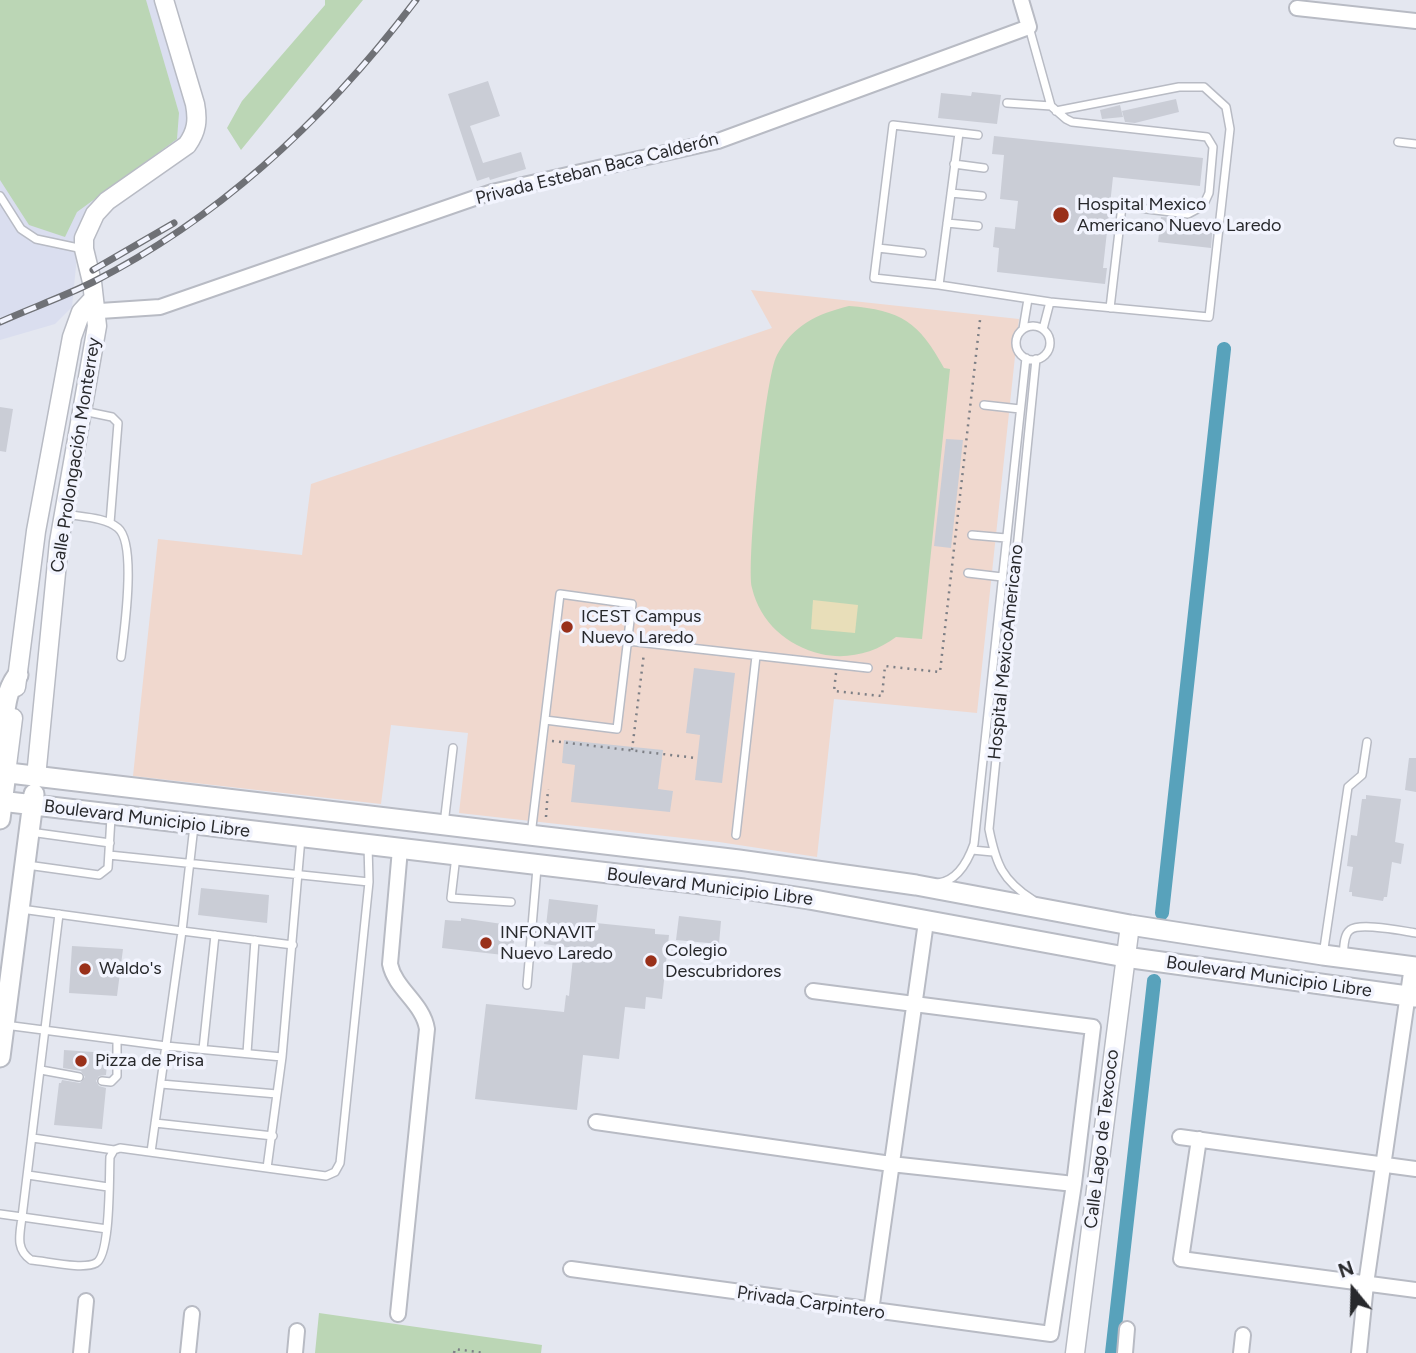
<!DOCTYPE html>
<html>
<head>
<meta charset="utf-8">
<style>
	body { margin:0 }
	#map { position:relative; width:1416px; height:1353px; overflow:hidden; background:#e4e7f0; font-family:Figtree,sans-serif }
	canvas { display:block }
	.north { position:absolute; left:1318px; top:1255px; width:70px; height:70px; -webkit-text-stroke:5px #f2f4fe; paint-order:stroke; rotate:341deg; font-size:19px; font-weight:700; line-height:28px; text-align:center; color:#28292c }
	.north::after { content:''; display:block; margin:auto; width:24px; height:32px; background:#28292c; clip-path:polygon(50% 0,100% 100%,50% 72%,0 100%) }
</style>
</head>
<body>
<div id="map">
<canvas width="1416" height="1353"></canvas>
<div class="north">N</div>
</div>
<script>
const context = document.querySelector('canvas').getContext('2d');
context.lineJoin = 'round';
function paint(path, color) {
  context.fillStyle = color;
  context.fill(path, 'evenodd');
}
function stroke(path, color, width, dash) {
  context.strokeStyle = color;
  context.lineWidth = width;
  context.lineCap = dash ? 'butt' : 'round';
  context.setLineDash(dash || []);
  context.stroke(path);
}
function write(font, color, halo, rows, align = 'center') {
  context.font = font + ' Figtree,sans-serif';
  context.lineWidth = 7;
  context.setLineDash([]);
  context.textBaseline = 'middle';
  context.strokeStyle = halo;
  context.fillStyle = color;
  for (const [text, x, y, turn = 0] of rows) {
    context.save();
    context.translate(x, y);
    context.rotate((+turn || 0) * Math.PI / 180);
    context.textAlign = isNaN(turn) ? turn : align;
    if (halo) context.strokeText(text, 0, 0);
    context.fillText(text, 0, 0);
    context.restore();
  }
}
const built = new Path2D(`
	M0,0h159l41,134 -121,101 -7,72 -17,17 -55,16z`);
const education = new Path2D(`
	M751,290l268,29 -42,394 -143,-14 -17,158 -98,-15 -260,-29 9,-80 -77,-8 -10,79 -248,-28 25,-237 144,16 9,-71 461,-156z`);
const green = new Path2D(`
	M0,0h146l33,113 -2,26 -100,73 -12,25 -36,-12 -29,-45z
	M325,0h38l-122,150 -14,-22 15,-27 83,-96z
	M849,306c52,4 70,16 95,62l6,1 -28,270 -26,-2c-21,16 -49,23 -75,17 -34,-8 -61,-32 -69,-66 -6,-24 13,-212 25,-233 16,-30 40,-41 72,-49z
	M319,1313l223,32 -1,8h-226z`);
const sand = new Path2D(`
	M813,600l45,5 -3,28 -44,-4z`);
const canal = new Path2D(`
	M1162,913l62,-564
	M1112,1353l42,-372`);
const building = new Path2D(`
	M488,81l12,35 -30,10 13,37 38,-11 5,17 -36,11 -1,-3 -12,4 -29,-87z
	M972,92l29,3 -4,29 -59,-6 3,-25 30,3z
	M1176,99l3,13 -44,11 -10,-1 -3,-11z
	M1120,105l3,12 -21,2 -2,-9z
	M994,136l209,22 -3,28 -87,-9 -10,91h4l-2,16 -108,-12 2,-24 -6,-1 2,-20 20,2 3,-28 -18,-2 4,-44 -12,-1z
	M1161,217l52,5 -2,26 -53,-6z
	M0,407l13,2 -7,43 -6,-1z
	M946,439l17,1 -12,108 -17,-2z
	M694,668l41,5 -13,110 -27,-3 5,-45 -14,-2z
	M564,740l99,10 -5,39 15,2 -3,21 -99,-10 4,-37 -13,-2z
	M1409,758h7v34l-11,-2z
	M1366,795l35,4 -6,43 9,2 -3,20 -9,-2 -5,35h-3l-1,4 -31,-5v-4h-3l4,-25 -6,-1 4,-31 6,1 5,-37h4z
	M201,888l68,7 -2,28 -69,-8z
	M549,899l49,6 -2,18 59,6v5l14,1 -7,64 -16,-2 -1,12 -20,-2 -6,52 -36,-4 -6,55 -102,-11 11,-95 78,8 2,-17 3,1 5,-48 -30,-4z
	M679,916l42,5 -2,23 -43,-4z
	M461,918l55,8 -4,30 -70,-8 3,-28 16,1z
	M72,946l51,3 -6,47 -48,-3z
	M64,1050l44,3 -2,22 -7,1 -3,5 3,5 7,2 -4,41 -48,-4 5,-42h2l1,-3 18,3 5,-6 -4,-6 -18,-3z`);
const path = new Path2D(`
	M836,673l-2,18 48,5 3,-30 55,6 40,-352
	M552,741l144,17
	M632,750l12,-97
	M546,817l2,-28
	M454,1353l1,-4 29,4`);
const service = new Path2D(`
	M1029,27l22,79 15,13 6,3 135,15 6,10 -4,46 -6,13 -15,8 -66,-8 -12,102
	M1007,103l44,3
	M959,133l-20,152 111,17 159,15 21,-188 -4,-22 -22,-20h-25l-123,24
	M1398,142l18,2
	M954,164l30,4
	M951,193l31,3
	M0,196l21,33 15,10 47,10
	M947,223l31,3
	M878,248l44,5
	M939,285l-65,-7 19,-153 85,10
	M1016 343a17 17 0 1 1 34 0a17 17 0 1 1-34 0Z
	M1023,329l5,-30
	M1043,329l7,-27
	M984,405l36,4
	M83,411l29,6 6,6 -8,100
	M65,514c16,3 40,3 53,14 19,16 6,105 3,129
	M972,535l34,3
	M968,573l34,4
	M628,641l240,27
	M444,824l9,-76
	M30,832l80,11
	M531,835l29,-241 72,10 -15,125 -72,-9
	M736,835l20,-179
	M972,850l21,2
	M109,855l260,27
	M456,856l-5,42 60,4
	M27,865l72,10 9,-7 3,-51
	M938,883c19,-2 30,-22 36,-39l52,-486
	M1033,900c-31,-20 -37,-36 -44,-71l47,-470
	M21,909l161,22 12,-105
	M1323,955l25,-168 14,-12 5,-33
	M1343,957c1,-7 0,-22 7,-27 10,-8 52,1 66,3
	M527,985l10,-117
	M5,1025l161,21 116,11
	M203,1049l12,-114
	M247,1053l8,-113
	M41,1070l38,7
	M102,1081l9,1 6,-6v-36
	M161,1084l116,10
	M155,1123l118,13
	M33,1138l81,12
	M151,1152l31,-221 111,14
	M267,1168l59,8 9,-4 5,-9 29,-281 -1,-37
	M28,1175l80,12
	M0,1214l22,3 37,-303
	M107,1229l-85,-12c-2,17 -7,32 9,43 15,1 52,10 65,3 15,-8 13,-88 14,-106l4,-7 6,-2 147,20 15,-111 19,-219`);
const minor = new Path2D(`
	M1297,8l119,13
	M85,312l75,-5 332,-115 226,-51 311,-114 -8,-27
	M596,1122l295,42 183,20
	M1180,1137l236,32
	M1199,1139l-18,120 235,31
	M571,1269l480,65 23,-150 19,-157 -280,-36
	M871,1311l55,-389
	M398,1314l29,-285c-4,-26 -32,-40 -37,-65l10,-115
	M81,1353l5,-52
	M188,1353l4,-39
	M295,1353l2,-22
	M1125,1353l2,-24
	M1241,1353l2,-18
	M1359,1353l7,-69 46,-318`);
const tertiary = new Path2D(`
	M16,687l20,-156 36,-194 9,-25 12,-13
	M6,773l7,-55
	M36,777l23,-235 38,-216 -5,-44 -8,-33v-11l11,-24 12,-13 80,-56c10,-14 11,-25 8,-41l-31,-104
	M1075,1353l55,-428`);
const secondary = new Path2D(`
	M0,743c6,-23 2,-48 18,-68
	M0,772l739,88 177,25 214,40 193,30 93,12
	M0,801l744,88 65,10 316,58 291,40
	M0,819l6,-46
	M0,1057l34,-263`);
const rail = new Path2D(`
	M93,270l81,-47
	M0,322c31,-14 63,-25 93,-40 130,-66 236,-167 323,-282`);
const markers = [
	[1061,215,9,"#99301a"],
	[567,627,7,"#99301a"],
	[486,943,7,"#99301a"],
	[651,961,7,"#99301a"],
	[85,969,7,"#99301a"],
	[81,1061,7,"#99301a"]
];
const streetNames = [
	["Privada Esteban Baca Calderón",597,169,-14],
	["Calle Prolongación Monterrey",76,455,-81],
	["Hospital MexicoAmericano",1006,652,-84],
	["Boulevard Municipio Libre",147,819,7],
	["Boulevard Municipio Libre",710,887,7],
	["Boulevard Municipio Libre",1269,977,8],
	["Calle Lago de Texcoco",1102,1139,-83],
	["Privada Carpintero",811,1303,8]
];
const poiNames = [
	["Hospital Mexico",1077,205],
	["Americano Nuevo Laredo",1077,226],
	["ICEST Campus",581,617],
	["Nuevo Laredo",581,638],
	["INFONAVIT",500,933],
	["Nuevo Laredo",500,954],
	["Colegio",665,951],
	["Descubridores",665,972],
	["Waldo's",99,969],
	["Pizza de Prisa",95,1061]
];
paint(built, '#dadeef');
paint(education, '#f0d8ce');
paint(green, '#bbd6b5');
paint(sand, '#e8deb9');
stroke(canal, '#58a2bb', 14);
paint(building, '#cacdd6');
stroke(service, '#b8bbc4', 10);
stroke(minor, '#b8bbc4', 18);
stroke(tertiary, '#b8bbc4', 21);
stroke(secondary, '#b8bbc4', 23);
stroke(path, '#7d7f85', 2.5, [2, 5]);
stroke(service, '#fff', 7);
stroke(minor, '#fff', 14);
stroke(tertiary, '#fff', 18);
stroke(secondary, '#fff', 19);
stroke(rail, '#6f7176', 7);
stroke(rail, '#f2f4fe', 4.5, [13]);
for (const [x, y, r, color] of markers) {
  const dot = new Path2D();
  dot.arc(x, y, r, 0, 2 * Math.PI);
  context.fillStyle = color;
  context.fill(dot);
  stroke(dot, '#f2f4fe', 2.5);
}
write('18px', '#28292c', '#f2f4fe', streetNames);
write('18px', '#28292c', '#f2f4fe', poiNames, 'left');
</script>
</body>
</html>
